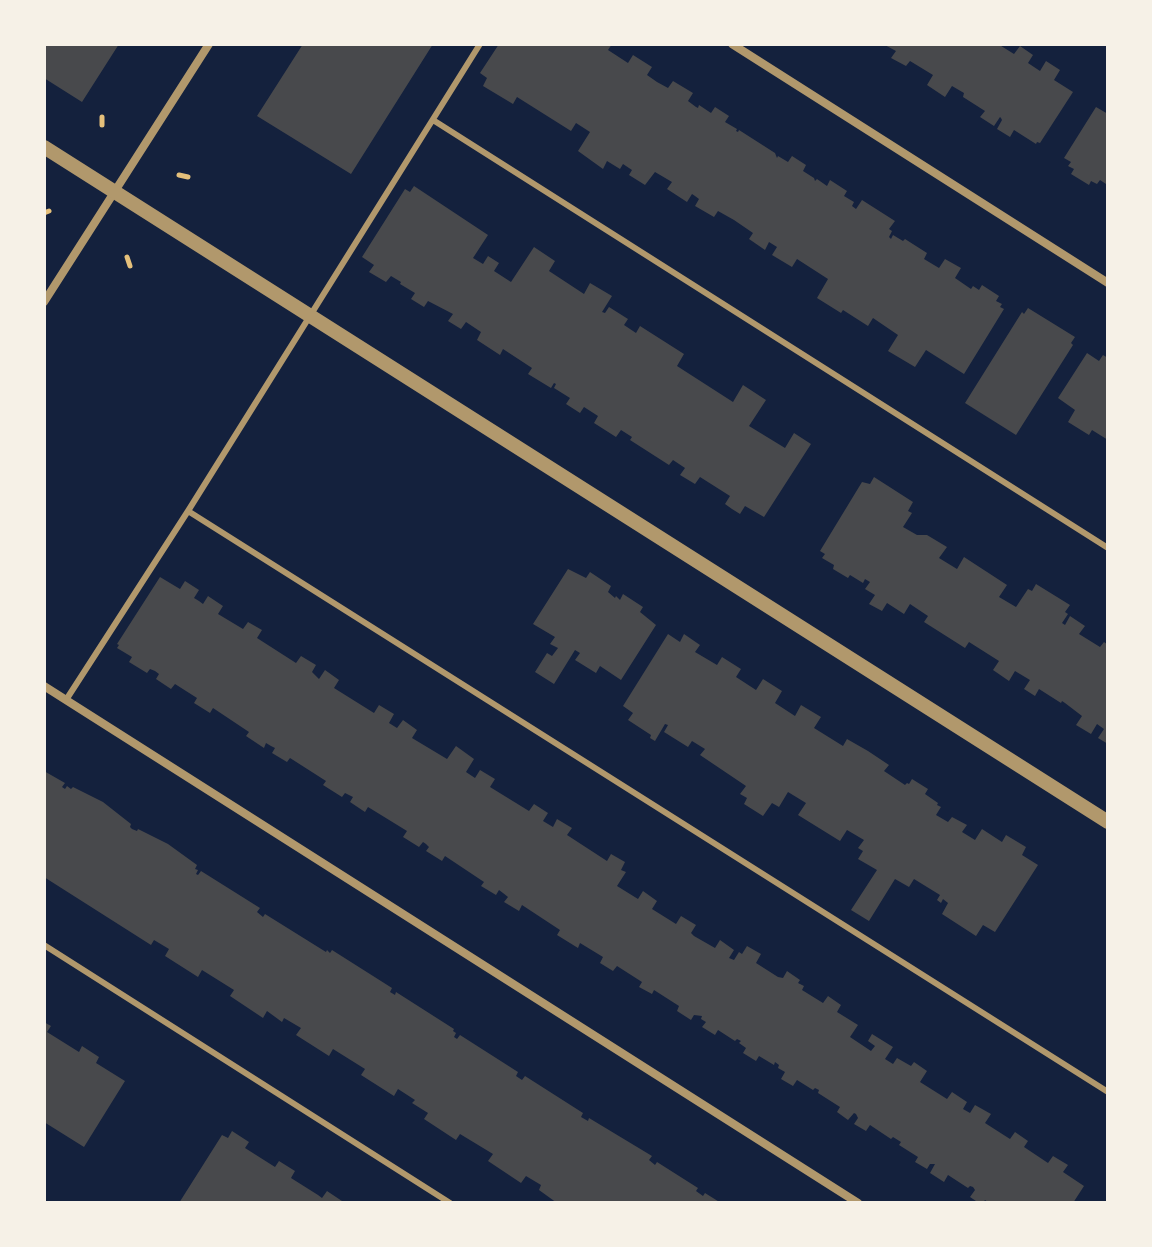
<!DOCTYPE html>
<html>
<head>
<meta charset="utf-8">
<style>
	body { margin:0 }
	#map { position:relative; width:1152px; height:1247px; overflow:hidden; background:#14213d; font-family:Quicksand,sans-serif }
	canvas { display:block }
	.frame { position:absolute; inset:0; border:46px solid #f6f1e7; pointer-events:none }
</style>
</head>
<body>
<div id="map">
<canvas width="1152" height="1247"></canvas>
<div class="frame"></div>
</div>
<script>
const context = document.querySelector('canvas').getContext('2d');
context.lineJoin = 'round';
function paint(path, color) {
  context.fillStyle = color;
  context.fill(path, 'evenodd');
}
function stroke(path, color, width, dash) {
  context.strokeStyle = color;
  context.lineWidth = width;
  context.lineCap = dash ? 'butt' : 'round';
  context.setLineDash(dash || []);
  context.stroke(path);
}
const building = new Path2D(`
	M44,44h75l-37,58 -38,-24z
	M303,44h130l-82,130 -94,-58z
	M499,44h113l-4,6 20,13 5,-8 19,12 -5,8 10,7 11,6 5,-7 20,12 -5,8 8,6 2,1 1,-3 12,8 4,-6 14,9 -4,6 12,7 -1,2 2,1 1,-2 36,23 2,5 1,-2 10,6 4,-6 14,9 -3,6 11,7 1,3 2,-2 10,7 3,-6 17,11 -3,5 10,6 -2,4 4,3 6,-9 33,21 -6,8 3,2 -3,6 2,2 2,-4 10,6 2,-2 22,14 -3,6 15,9 6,-9 16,9 -6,10 16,11 2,-3 6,4 3,-5 17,11 -3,5 6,3 -2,3 4,2 -40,65 -38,-24 -11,17 -27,-16 10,-16 -25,-17 -5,8 -25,-16 -2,3 -24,-15 11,-19 -31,-20 -5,8 -20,-12 5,-8 -8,-5 -4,8 -16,-11 4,-6 -19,-13 -16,-9 -4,6 -19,-11 4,-7 -4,-3 -3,-2 -5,8 -20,-13 5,-7 -17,-10 -10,13 -16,-10 3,-5 -9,-6 -3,5 -13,-8 -4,8 -25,-18 12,-19 -14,-9 -5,8 -54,-34 -4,7 -30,-18 4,-8 -7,-5z
	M883,44h115l16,10 6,-8 13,9 -5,8 12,8 6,-10 14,9 -6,10 19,12 -33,51 -3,-1 -1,2 -22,-14 -4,7 -13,-8 5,-9 -1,-2 -1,-1 -6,9 -14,-9 5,-6 -22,-14 1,-4 -12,-7 -7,11 -18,-12 6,-10 -23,-14 -4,5 -15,-8 5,-7z
	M1096,107l12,7v66l-2,4 -6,-4 -3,4 -6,-3 -2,4 -18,-11 3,-5 -6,-3 3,-4 -7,-4z
	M414,186l74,49 -15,23 10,6 5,-8 11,7 -5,8 17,11 23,-35 21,14 -6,10 35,23 6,-11 22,13 -10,16 3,1 4,-6 19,12 -4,6 12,8 4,-7 44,28 -7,12 56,36 10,-17 23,15 -17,26 36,22 9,-15 17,11 -47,73 -19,-11 -5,8 -8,-5 -7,-5 5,-8 -30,-19 -5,7 -15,-9 5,-7 -12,-8 -4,5 -39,-25 2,-3 -11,-7 -5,7 -22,-14 4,-7 -14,-9 -4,6 -14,-9 4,-6 -16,-10 2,-4 -2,-1 -3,5 -23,-14 4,-6 -29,-19 -3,6 -23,-15 4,-8 -15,-10 -5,7 -13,-8 5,-7 -25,-13 -4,6 -13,-8 4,-6 -15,-9 1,-2 -10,-6 -5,6 -17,-10 5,-7 -12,-8 43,-68 5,3z
	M1028,308l47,29 -4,6 2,2 -57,90 -51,-32 57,-91 2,2z
	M1087,353l12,8 4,-6 5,3v82l-16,-10 -3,5 -21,-13 7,-12 -17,-12z
	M874,477l39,25 -5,9 4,2 -9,14 14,8h10l20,12 -8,11 18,11 7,-12 43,28 -8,12 17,10 12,-18 4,2 4,-7 34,21 -5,7 3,2 -6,9 3,2 5,-9 15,10 -6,8 21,13 4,-5 4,3v99l-10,-6 6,-9 -7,-5 -6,10 -15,-9 6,-9 -17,-13 -3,-2 -1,2 -22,-14 -4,7 -11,-7 6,-9 -15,-9 -6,10 -16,-11 6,-9 -30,-19 -4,6 -41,-26 4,-6 -18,-12 -6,10 -17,-11 -5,8 -13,-7 6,-9 -10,-6 5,-7 -5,-3 -2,4 -13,-8 -2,3 -15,-9 1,-4 -12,-7 3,-4 -5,-3 42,-69 8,2z
	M568,569l18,9 4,-6 21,14 -3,6 7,6 1,-2 4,4 3,-6 20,13 -3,5 16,13 -35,55 -21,-14 -4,7 -21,-13 5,-7 -5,-3 -21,34 -19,-12 12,-19 5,3 6,-8 -8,-4 5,-7 -22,-13z
	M160,577l20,12 5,-8 14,9 -5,8 5,3 4,3 5,-8 15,10 -5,8 25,15 5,-7 14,8 -5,8 39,25 5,-7 15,9 -4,7 7,7 6,-9 14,10 -5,8 40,25 5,-8 15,9 -5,9 8,5 6,-8 14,10 -5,8 35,21 9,-13 18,13 -8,13 9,6 5,-8 15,9 -5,8 39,24 5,-7 14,9 -5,8 10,6 4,-8 15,9 -5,7 40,26 4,-7 14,8 -4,8 5,2 -9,14 21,13 5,-8 14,10 -5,8 24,15 5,-8 15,9 -5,8 3,3 21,12 5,-8 14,10 -5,8 5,2 5,-8 3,2 5,-8 14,8 -5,9 22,14 5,1 4,-7 13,9 -2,3 6,3 -2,4 21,13 5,-7 13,9 -4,7 21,13 -8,12 21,14 4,-5 -7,-5 4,-7 21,13 -8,12 8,5 4,-6 14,8 3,-4 13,9 -7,11 27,17 5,-7 15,10 -4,7 7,4 5,-8 16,9 -6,9 25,16 5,-7 13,9 -4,6 24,16 5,-7 15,9 -5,7 21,14 -11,17h-84l-4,-3 -2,3h-4l-9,-6 5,-7 -2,-3 -3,-1 -2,2 -20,-13 -4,7 -14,-9 5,-9h-5l-3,5 -12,-7 3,-5 -19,-12 2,-3 -8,-5 -2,2 -21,-14 -4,6 -12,-7 4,-6 -2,-4 -2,-1 -6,7 -11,-8 3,-5 -22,-14 1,-3 -4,-2 -2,2 -16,-10 -4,6 -12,-7 4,-7 -7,-4 1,-3 -4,-3 -1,3 -15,-9 -3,5 -13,-8 3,-5 -7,-5 2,-2 -4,-2 -2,2 -17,-11 -3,5 -13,-8 4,-5 -5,-3 1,-3 -8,-1 -3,5 -14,-9 2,-5 -25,-16 -2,4 -13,-7 3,-5 -25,-16 -4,5 -13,-8 3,-6 -23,-14 -2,5 -21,-13 3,-5 -38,-25 -3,6 -15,-9 4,-5 -5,-4 -4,-3 -3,5 -15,-9 3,-4 -39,-26 -3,5 -16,-10 3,-4 -3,-3 -3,-2 -4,5 -16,-10 4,-6 -39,-24 -3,5 -15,-10 3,-5 -8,-4 -3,4 -19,-12 3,-4 -36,-23 -3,4 -15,-9 3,-5 -4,-2 -5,-3 -2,5 -18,-12 3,-4 -36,-24 -3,5 -16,-10 3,-5 -22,-14 -4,5 -15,-10 3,-5 -4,-3 -5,-2 -3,4 -18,-11 3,-5 -15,-9 2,-3 -2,-1z
	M668,634l12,8 4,-8 16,11 -5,7 22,13 5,-8 19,12 -5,8 20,13 7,-11 19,12 -7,12 20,13 6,-11 20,12 -7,11 29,18 4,-7 21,12 21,14 -5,6 21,14 2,-2 2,1 3,-5 16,10 -3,5 13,9 -1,2 4,2 -5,8 12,7 4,-5 15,8 -5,7 13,8 7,-11 20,13 4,-7 20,12 -4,8 16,10 -43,67 -12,-7 -7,11 -34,-22 6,-11 -5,-4 -2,4 -4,-3 3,-5 -26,-16 -5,8 -14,-8 -26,42 -18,-11 26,-40 -19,-11 5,-8 -5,-3 6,-8 -17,-10 -7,11 -42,-26 8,-12 -18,-11 -9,15 -7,-4 -9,13 -19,-12 3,-6 -7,-4 6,-8 -46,-31 5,-6 -13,-8 -4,6 -24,-15 4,-7 -3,-1 -10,17 -5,-3 1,-3 -23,-15 5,-7 -10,-7z
	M44,771l21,12 -3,4 3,2 2,-3 4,3 2,-2 30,15 28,22 -1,3 2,2 5,2 1,-2 30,15 29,21 -2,4 3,1 -2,4 2,1 3,-4 59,37 -3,4 6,5 2,-3 61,38 1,-2 3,3 2,-3 60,38 -2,4 5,3 1,-3 58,37 -1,2 3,2 -2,4 3,2 3,-4 58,37 -2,4 6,4 3,-4 58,37 -2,4 7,4 1,-3 63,38 -3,4 6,5 2,-3 41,26 -2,3 7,5 2,-3 16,10h-164l-18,-13 2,-5 -15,-9 -5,7 -33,-22 5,-7 -33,-20 -4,6 -32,-21 4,-6 -16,-10 3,-3 -17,-11 -4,7 -33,-21 4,-6 -32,-20 -4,7 -33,-21 5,-7 -17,-10 -2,4 -15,-11 -4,7 -33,-22 4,-6 -32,-20 -4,7 -33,-21 4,-7 -15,-9 -3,5 -107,-68z
	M44,1022l7,4 -4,6 32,20 3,-6 17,11 -3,6 29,18 -41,66 -40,-25z
	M232,1131l17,11 -4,6 30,19 4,-6 16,10 -4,7 27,17 4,3 5,-7 18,12h-166l43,-68 6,3z`);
const path = new Path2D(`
	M102,125v-8
	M179,175l9,2
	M44,213l5,-2
	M127,257l3,9`);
const service = new Path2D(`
	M433,120l675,428
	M188,511l920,581
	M66,700l122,-189 292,-467
	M44,945l406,258`);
const minor = new Path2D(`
	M732,44l376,239
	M44,302l165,-258
	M44,686l814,517`);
const tertiary = new Path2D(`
	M44,147l1064,675`);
paint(building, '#48494c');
stroke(path, '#e5c07b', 5);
stroke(service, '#b1986c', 6);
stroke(minor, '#b1986c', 8);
stroke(tertiary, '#b1986c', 14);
</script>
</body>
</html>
